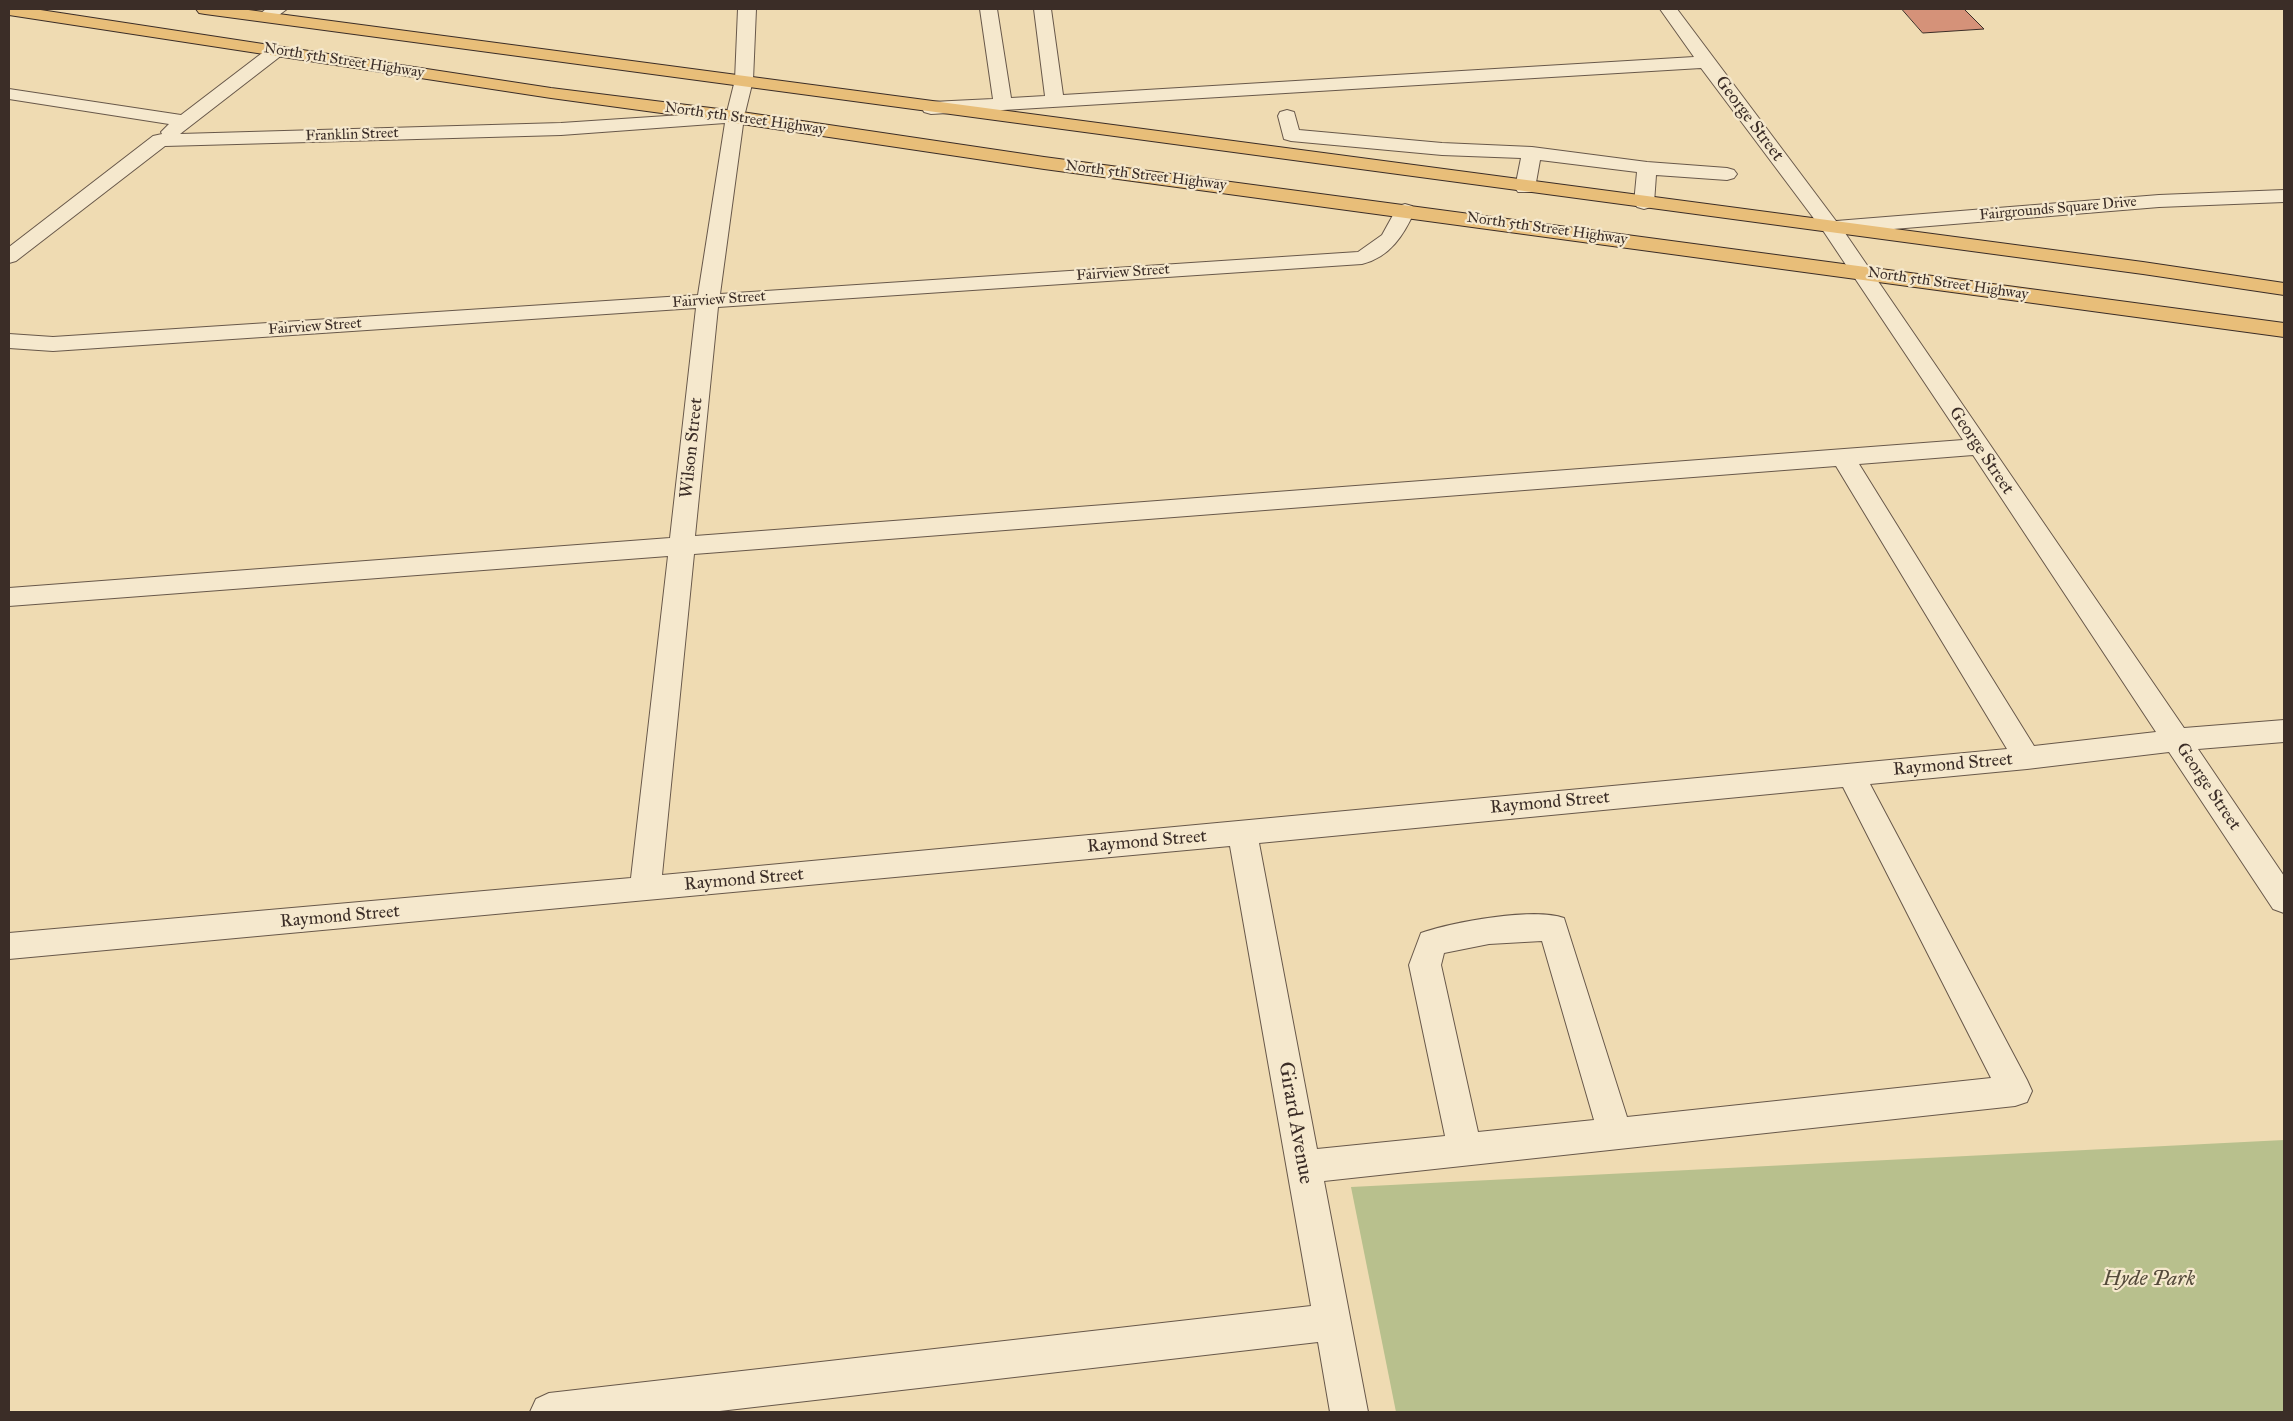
<!DOCTYPE html>
<html>
<head>
<meta charset="utf-8">
<style>
	body { margin:0 }
	#map { position:relative; width:2293px; height:1421px; overflow:hidden; background:#efdbb2; font-family:"IM FELL Great Primer",serif }
	canvas { display:block }
	.frame { position:absolute; inset:0; border:10px solid #3b2d27; pointer-events:none }
</style>
</head>
<body>
<div id="map">
<canvas width="2293" height="1421"></canvas>
<div class="frame"></div>
</div>
<script>
const context = document.querySelector('canvas').getContext('2d');
context.lineJoin = 'round';
function paint(path, color) {
  context.fillStyle = color;
  context.fill(path, 'evenodd');
}
function stroke(path, color, width, dash) {
  context.strokeStyle = color;
  context.lineWidth = width;
  context.lineCap = dash ? 'butt' : 'round';
  context.setLineDash(dash || []);
  context.stroke(path);
}
function write(font, color, halo, rows, align = 'center') {
  context.font = font + ' "IM FELL Great Primer",serif';
  context.lineWidth = 4.5;
  context.setLineDash([]);
  context.textBaseline = 'middle';
  context.strokeStyle = halo;
  context.fillStyle = color;
  for (const [text, x, y, turn = 0] of rows) {
    context.save();
    context.translate(x, y);
    context.rotate((+turn || 0) * Math.PI / 180);
    context.textAlign = isNaN(turn) ? turn : align;
    if (halo) context.strokeText(text, 0, 0);
    context.fillText(text, 0, 0);
    context.restore();
  }
}
const green = new Path2D(`
	M2284,1140v272h-888l-45,-225z`);
const building = new Path2D(`
	M1902,9h62l20,20 -61,4z`);
const minor = new Path2D(`
	M266,9h21l-16,12h-12l-3,-4z
	M738,9h18l-3,71 -9,37 -24,177 638,-42 24,-17 16,-29 7,-2 7,2 3,4c-11,25 -25,47 -53,54l-644,43 -23,229 1268,-96 -139,-208 -123,-164 -698,42 -72,4 -7,-2 -2,-4 2,-4 7,-2 62,-3 -13,-90h17l14,89 34,-2 -11,-87h17l12,86 631,-38 -34,-48h17l159,212 323,-26 125,-5v12l-125,5 -314,26 339,495 100,-8v22l-86,7 86,127v37l-11,-4 -104,-157 -142,17 -157,15 157,296 5,11 -5,11 -12,4 -691,75 44,231h-38l-12,-70 -607,70h-181l6,-13 13,-6 762,-87 -81,-460 -1221,113v-26l622,-55 37,-322 -659,50v-18l661,-50 26,-230 -643,43 -44,-3v-14l44,3 645,-42 27,-172 -164,12 -396,11 -149,115 -7,2v-16l144,-111 9,-2 -1,-2 8,-8 -160,-25v-10l172,26 89,-68h12l3,4 -3,4 -102,79 381,-11 166,-11 8,-32zM1973,455l183,277 -122,14 -175,-282zM1836,466l171,283 -1345,126 32,-321zM1843,787l148,291 -364,39 -63,-199c-30,-11 -112,4 -143,15l-12,32 36,171 -128,13 -58,-306zM1542,941l52,179 -116,12 -37,-167 3,-12 45,-9z
	M1287,110l7,2 5,18 143,13 90,4 115,15 80,6 7,2 3,4 -3,4 -7,2 -71,-5 -2,28 -3,4 -7,2 -7,-2 -3,-4 3,-31 -97,-12 -5,28 -3,4h-14l-3,-4 6,-30 -79,-3 -151,-14 -7,-2 -6,-23 2,-4z`);
const major = new Path2D(`
	M9,9h25l517,79 184,23 309,46 1240,166v14l-1240,-168 -309,-46 -184,-25 -542,-83z
	M196,9h45l1902,253 141,21v12l-141,-21 -1938,-260 -6,-1z`);
const farStreetnames = [
	["North 5th Street Highway",344,61,9],
	["North 5th Street Highway",745,119,8],
	["Franklin Street",352,135,-2],
	["North 5th Street Highway",1146,176,7],
	["Fairgrounds Square Drive",2058,209,-5],
	["North 5th Street Highway",1547,229,8],
	["Fairview Street",1123,273,-4],
	["North 5th Street Highway",1948,284,8],
	["Fairview Street",719,300,-4],
	["Fairview Street",315,327,-4]
];
const streetNames = [
	["George Street",1749,119,53],
	["Wilson Street",692,448,-84],
	["George Street",1981,451,56],
	["Raymond Street",1953,765,-5],
	["George Street",2208,787,56],
	["Raymond Street",1550,803,-5],
	["Raymond Street",1147,842,-5],
	["Raymond Street",744,880,-5],
	["Raymond Street",340,917,-5]
];
const nearStreetnames = [
	["Girard Avenue",1295,1123,80]
];
const nearParknames = [
	["Hyde Park",2149,1280]
];
paint(green, '#b8c08d');
paint(building, '#d59279');
stroke(building, '#3b2d27', 1);
stroke(minor, '#68584a', 2);
stroke(major, '#3b2d27', 2);
paint(minor, '#f5e8cd');
paint(major, '#e8be79');
write('15px', '#3b2d27', '#f5e8cd', farStreetnames);
write('18px', '#3b2d27', '#f5e8cd', streetNames);
write('21px', '#3b2d27', '#f5e8cd', nearStreetnames);
write('italic 21px', '#544a3b', '#f5e8cd', nearParknames);
</script>
</body>
</html>
